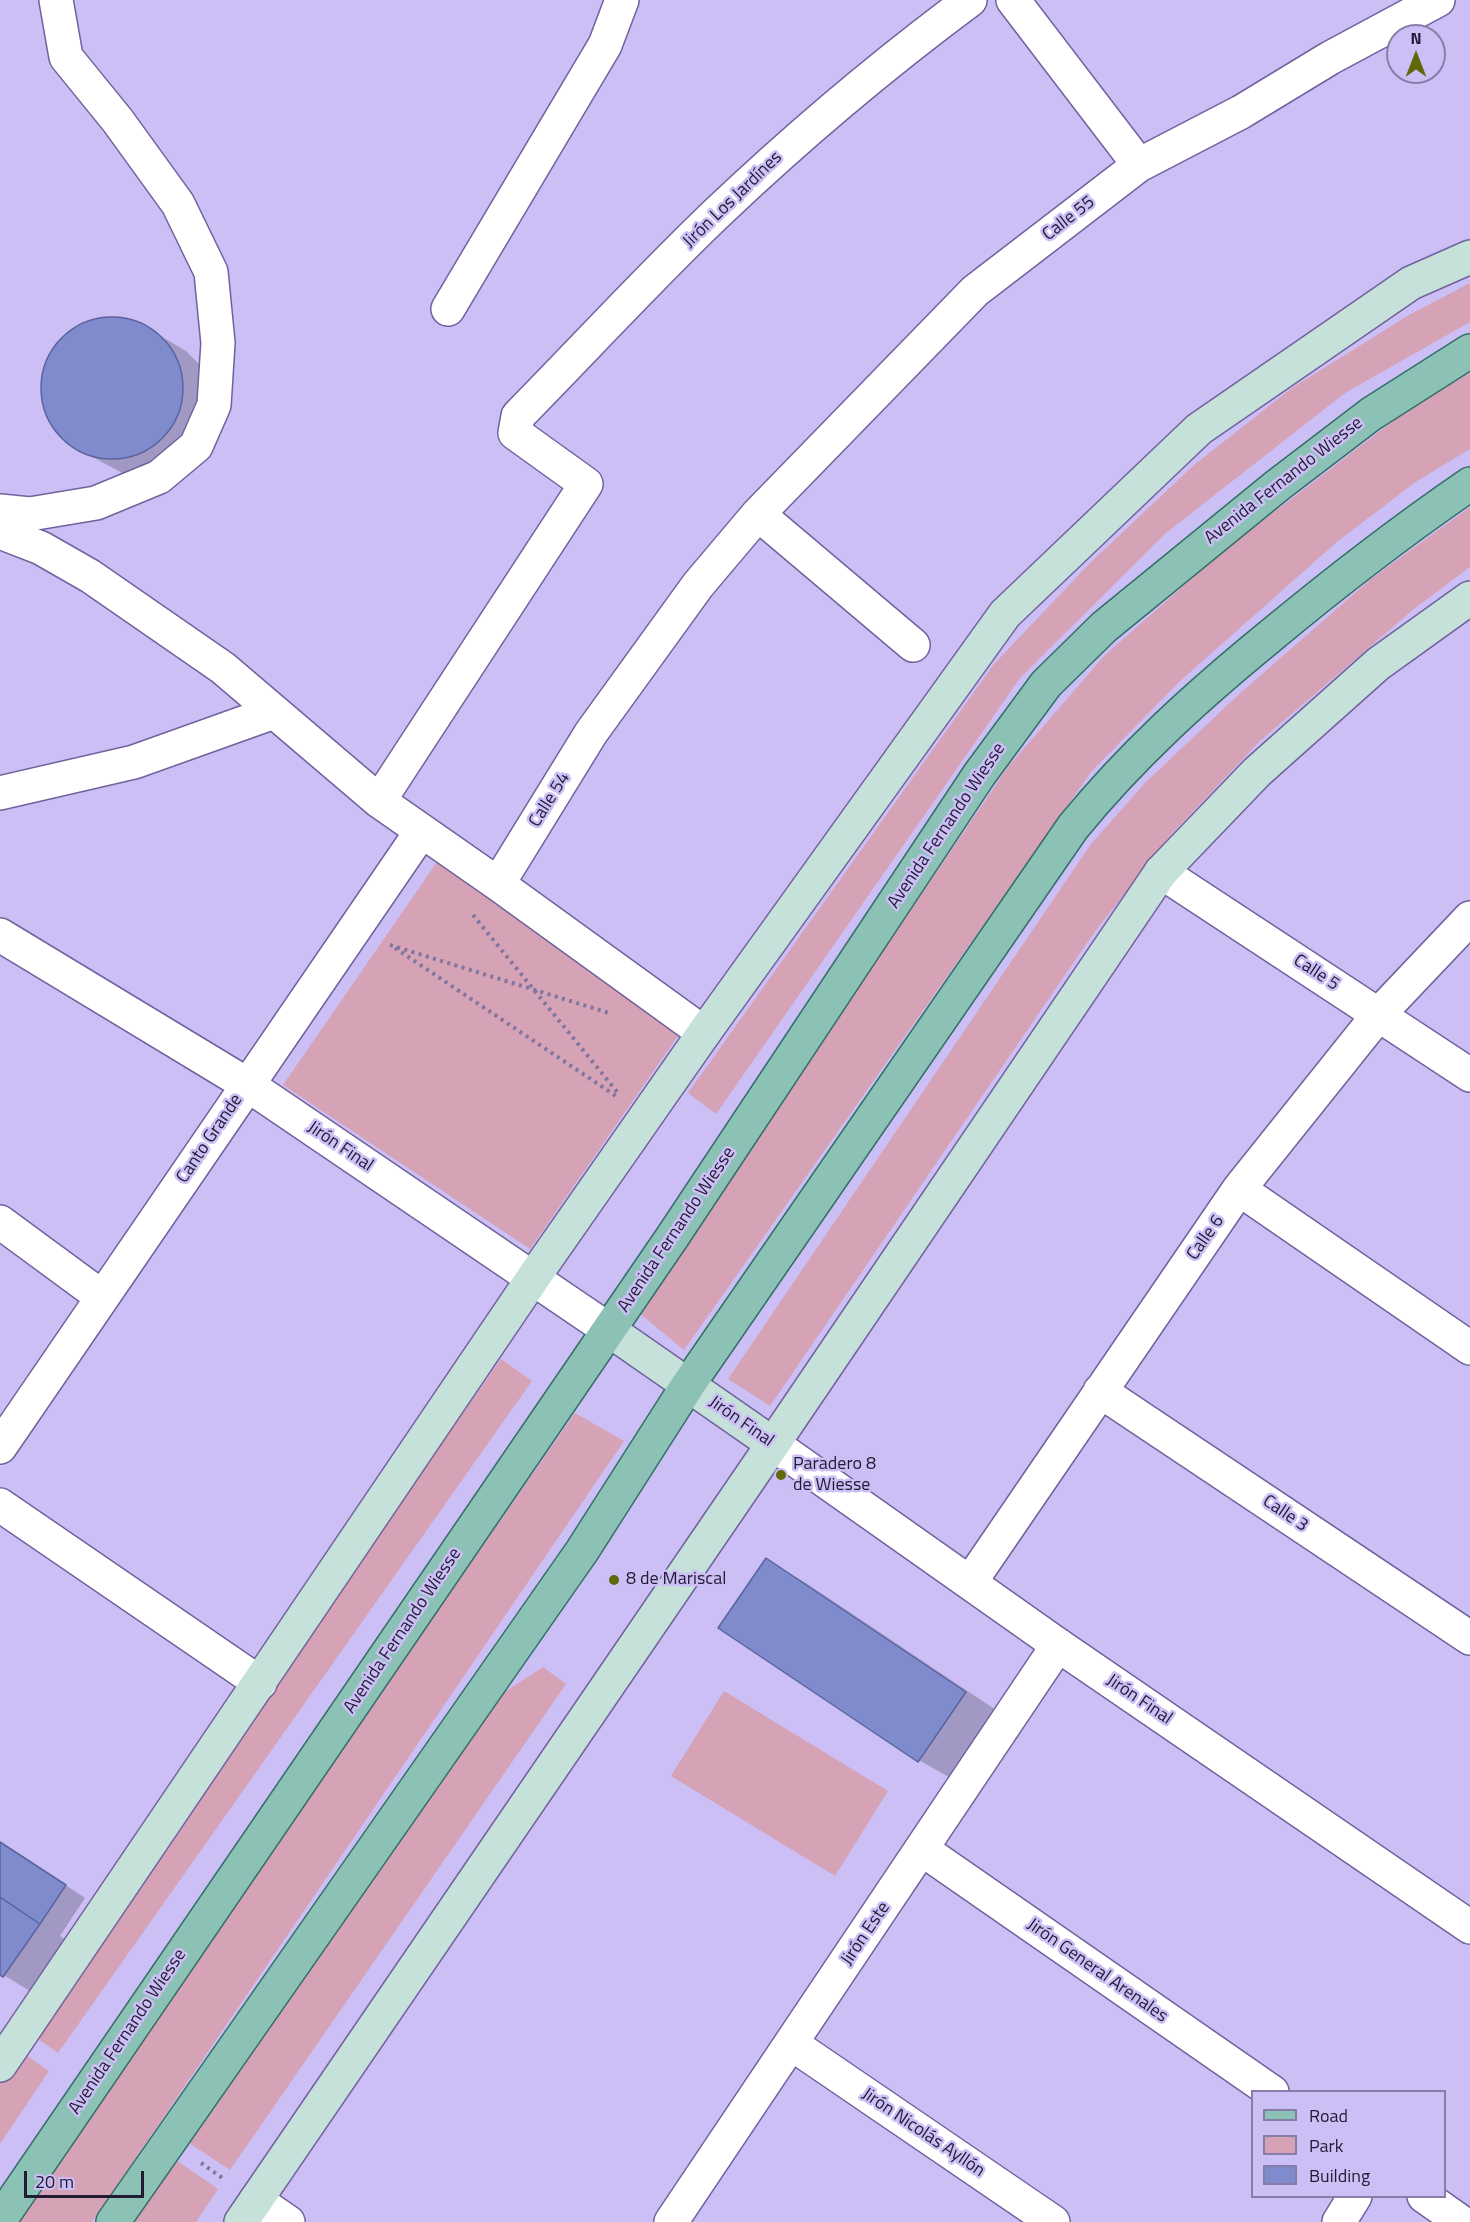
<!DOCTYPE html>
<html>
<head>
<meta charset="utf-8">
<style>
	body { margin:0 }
	#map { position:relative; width:1470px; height:2222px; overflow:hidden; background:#cbbff5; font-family:"Titillium Web",sans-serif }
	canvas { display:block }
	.legend { position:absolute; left:1251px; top:2090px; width:195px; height:108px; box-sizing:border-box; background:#cbbff5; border:2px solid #877da8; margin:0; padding:8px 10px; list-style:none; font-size:18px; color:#221b34 }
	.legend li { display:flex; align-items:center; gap:12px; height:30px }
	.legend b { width:30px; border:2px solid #877da8 }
	.north { position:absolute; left:1386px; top:24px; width:60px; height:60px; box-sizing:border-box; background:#cbbff5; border:2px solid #877da8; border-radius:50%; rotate:0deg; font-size:16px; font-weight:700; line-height:24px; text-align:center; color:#221b34 }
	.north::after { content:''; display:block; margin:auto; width:21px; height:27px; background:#60680a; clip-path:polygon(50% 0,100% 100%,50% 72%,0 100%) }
	.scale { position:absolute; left:24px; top:2171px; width:120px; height:27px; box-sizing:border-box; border:3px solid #221b34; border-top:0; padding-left:8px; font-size:18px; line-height:21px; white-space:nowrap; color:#221b34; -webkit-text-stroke:4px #cbbff5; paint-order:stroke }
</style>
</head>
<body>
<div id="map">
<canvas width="1470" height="2222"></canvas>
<ul class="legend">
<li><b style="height:8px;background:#8cc2b6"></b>Road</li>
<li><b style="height:16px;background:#d5a3b5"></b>Park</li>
<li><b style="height:16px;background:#7f8bcc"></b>Building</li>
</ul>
<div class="north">N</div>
<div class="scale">20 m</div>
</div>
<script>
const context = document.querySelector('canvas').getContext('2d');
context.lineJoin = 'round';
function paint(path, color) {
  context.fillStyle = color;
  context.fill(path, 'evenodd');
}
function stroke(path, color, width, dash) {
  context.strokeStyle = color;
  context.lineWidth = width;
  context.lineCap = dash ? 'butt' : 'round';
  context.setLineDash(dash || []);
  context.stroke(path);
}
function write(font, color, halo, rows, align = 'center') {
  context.font = font + ' "Titillium Web",sans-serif';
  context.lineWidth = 5;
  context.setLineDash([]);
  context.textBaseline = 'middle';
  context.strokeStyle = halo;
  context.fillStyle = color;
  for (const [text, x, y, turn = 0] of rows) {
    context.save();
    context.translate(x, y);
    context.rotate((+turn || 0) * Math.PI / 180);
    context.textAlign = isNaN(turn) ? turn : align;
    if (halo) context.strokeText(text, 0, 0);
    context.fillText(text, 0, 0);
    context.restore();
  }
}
const green = new Path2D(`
	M1470,283v39l-125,71 -179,140 -146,145 -304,436 -28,-21 306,-429 97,-102 103,-97 98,-77 117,-73z
	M1470,373v76l-53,32 -79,60 -159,141 -88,90 -407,578 -46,-38 370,-545 97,-112 117,-103 200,-153z
	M1470,507v60l-56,42 -154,132 -94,99 -75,97 -321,469 -42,-27 363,-535 54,-61 92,-87 134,-117z
	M437,862l245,168 -152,219 -247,-164z
	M501,1359l31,22 -474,672 -30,-21z
	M575,1413l49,28 -532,781h-78z
	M543,1667l23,17 -336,486 -41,-27 311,-448z
	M724,1691l164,100 -53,85 -164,-100z
	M17,2049l32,22 -49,73v-69z
	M176,2160l42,29 -22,33h-62z`);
const shadow = new Path2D(`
	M97,319h21l20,4 48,28 14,14 9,16 -12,71 -73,22 -50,-27 -15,-13 -11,-17 -6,-20v-20l7,-20 12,-17 16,-13z
	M766,1560l40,23 199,133 -46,67 -40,-23 -198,-133z
	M0,1842l85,56 -25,38 10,7 -35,51 -35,-21z`);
const building = new Path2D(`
	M41 388a71 71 0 1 1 142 0a71 71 0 1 1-142 0Z
	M766,1558l200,134 -48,70 -200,-134z
	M0,1842l66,43 -26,39 -40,-27z
	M0,1897l40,27 -37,53 -3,-2z`);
const path = new Path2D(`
	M473,915l145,178
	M390,945l219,68
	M395,948l221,148
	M201,2163l23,16`);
const minor = new Path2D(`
	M1013,0l126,165
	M448,309l157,-264 17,-45
	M0,511l30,3 66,-11 63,-26 37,-31 18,-41 4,-62 -7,-71 -33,-68 -60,-83 -52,-64 -10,-57
	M758,514l155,131
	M0,532l41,16 49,28 133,92 156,133 119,83
	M0,793l134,-31 140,-50
	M379,801l207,-317 -71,-51 3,-17c66,-67 130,-137 198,-202 81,-77 165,-148 254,-214
	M1161,872l309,203
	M0,935l248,150 361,245
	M704,1033l-206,-149 93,-151 107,-148 60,-71 217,-223 164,-126 102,-53 89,-54 108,-58
	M1239,1189l231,159
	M0,1222l102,75
	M1100,1391l370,247
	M0,1447l421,-615
	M0,1505l260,178
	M971,1581l268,-392 140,-175 91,-96
	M923,1850l349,242
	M792,2044l261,178
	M1424,2196l37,26
	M256,2200l32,22
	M671,2222l387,-577
	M1339,2222l16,-26`);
const tertiary = new Path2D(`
	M773,1444l285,201 412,282`);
const secondary = new Path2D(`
	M609,1330l164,114
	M0,2065l533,-787 171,-245 301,-419 194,-185 212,-146 59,-26
	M241,2222l532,-778 388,-572 96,-100 121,-108 92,-66`);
const primary = new Path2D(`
	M0,2220l673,-984 306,-461 67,-91 58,-57 174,-142 93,-71 99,-63
	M113,2222l469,-671 106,-166 385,-558c58,-71 124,-131 195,-189 65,-54 132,-106 202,-154`);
const markers = [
	[781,1475,6,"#60680a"],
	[614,1580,6,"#60680a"]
];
const streetNames = [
	["Jirón Los Jardínes",733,200,-44],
	["Calle 55",1069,219,-38],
	["Avenida Fernando Wiesse",1284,481,-38],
	["Calle 54",550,800,-58],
	["Avenida Fernando Wiesse",947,826,-56],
	["Calle 5",1316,973,33],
	["Canto Grande",210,1139,-56],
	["Jirón Final",340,1147,34],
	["Avenida Fernando Wiesse",677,1230,-56],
	["Calle 6",1206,1238,-55],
	["Jirón Final",741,1422,35],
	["Calle 3",1285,1514,34],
	["Avenida Fernando Wiesse",403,1631,-56],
	["Jirón Final",1139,1700,34],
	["Jirón Este",866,1934,-56],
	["Jirón General Arenales",1097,1971,35],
	["Avenida Fernando Wiesse",128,2032,-56],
	["Jirón Nicolás Ayllón",923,2133,34]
];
const poiNames = [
	["Paradero 8",793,1465],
	["de Wiesse",793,1486],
	["8 de Mariscal",626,1580]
];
paint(green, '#d5a3b5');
paint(shadow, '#0003');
paint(building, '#7f8bcc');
stroke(building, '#59649e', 1.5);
stroke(minor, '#71619d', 36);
stroke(tertiary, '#71619d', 36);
stroke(secondary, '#71619d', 36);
stroke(primary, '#356e69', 36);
stroke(path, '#7f759e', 4, [3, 4.5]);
stroke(minor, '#fff', 33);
stroke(tertiary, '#fff', 33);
stroke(secondary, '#c5e1da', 33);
stroke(primary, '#8cc2b6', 33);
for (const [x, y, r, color] of markers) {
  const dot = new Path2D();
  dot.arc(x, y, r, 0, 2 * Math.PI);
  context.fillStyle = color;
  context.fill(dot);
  stroke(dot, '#cbbff5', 2);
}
write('18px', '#221b34', '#cbbff5', streetNames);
write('18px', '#221b34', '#cbbff5', poiNames, 'left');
</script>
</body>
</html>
